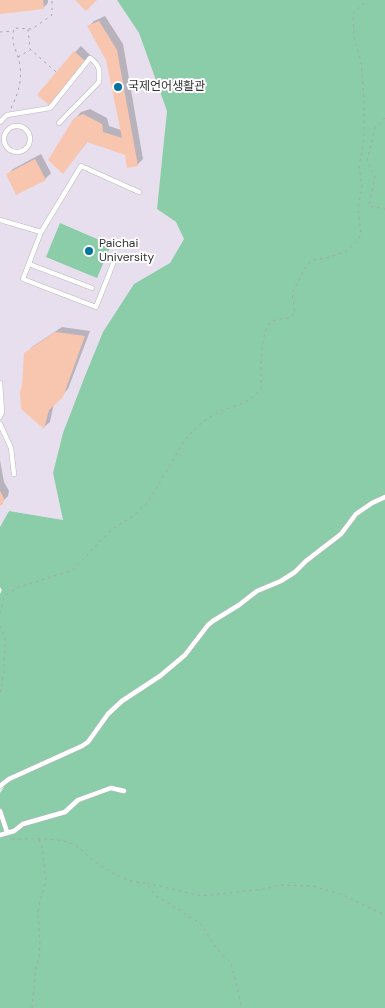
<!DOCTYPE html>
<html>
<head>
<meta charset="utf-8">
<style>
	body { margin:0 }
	canvas { display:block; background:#f1edf4 }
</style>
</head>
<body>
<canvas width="385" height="1008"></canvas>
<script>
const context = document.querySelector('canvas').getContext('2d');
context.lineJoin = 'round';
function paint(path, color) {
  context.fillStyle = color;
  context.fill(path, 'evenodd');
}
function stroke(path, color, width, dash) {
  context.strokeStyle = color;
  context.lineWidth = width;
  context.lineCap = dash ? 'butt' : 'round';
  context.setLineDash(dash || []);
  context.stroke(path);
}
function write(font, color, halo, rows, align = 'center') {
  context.font = font + ' "DM Sans","Noto Sans KR",sans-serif';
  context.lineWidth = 4;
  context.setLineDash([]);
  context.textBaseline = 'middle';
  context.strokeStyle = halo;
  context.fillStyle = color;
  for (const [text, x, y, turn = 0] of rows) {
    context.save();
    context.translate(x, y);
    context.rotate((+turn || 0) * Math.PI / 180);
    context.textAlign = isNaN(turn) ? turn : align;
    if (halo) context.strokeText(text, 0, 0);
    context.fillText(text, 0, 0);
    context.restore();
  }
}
const built = new Path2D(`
	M0,0h117l22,33 28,78 -10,98 19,13 8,17 -14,24 -36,21 -81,189 10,47 -54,-9 -9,16z`);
const green = new Path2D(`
	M117,0h268v1008h-385v-215l4,-6 -4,-1v-192l2,-4 -2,-3v-60l9,-16 54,9 -10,-47 10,-40 22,-57 18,-44 31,-48 36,-21 14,-24 -8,-17 -19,-13 10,-98 -28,-78z
	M60,223l51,22 -14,33 -51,-21z`);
const shadow = new Path2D(`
	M0,0h48v3l-4,4 -44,6z
	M105,16l18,28 20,115 -6,6 -11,-11 -38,-13 -25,31 12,-53 6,-7 9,-3 17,9 2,8 12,4 -14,-70 -18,-34 5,-5z
	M81,46l10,10 -42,48 26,-52z
	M41,154l10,19 -6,6 -38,-4 6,-6z
	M62,327l28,4 -22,58 -14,14 -4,19 -6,5 -20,-41 2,-32 6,-7z
	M0,460l4,22 5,9 -1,5 -8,8z`);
const building = new Path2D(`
	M0,0h43l1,9 -44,5z
	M75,0h22l-11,11z
	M99,21l18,29 21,116 -11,2 -2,-13 -38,-13 -24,32 -15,-14 26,-42 9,-4 19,10 1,8 19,6 -16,-78 -19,-34z
	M74,51l12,11 -37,43 -12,-10z
	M35,159l11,21 -30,15 -10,-21z
	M55,332l30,4 -22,61 -14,13 -5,19 -23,-20 -1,-18 2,-5 2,-33z
	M0,491l4,7 -1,6 -3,2z`);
const path = new Path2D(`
	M28,29l2,20 26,23
	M0,32l13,-1
	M18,57l12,-7
	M11,108c7,-14 11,-26 9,-42 -2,-16 -10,-20 -6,-38l18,1 20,-14v-15
	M385,118l-10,10 -8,33 8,16 -6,29 16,3
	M0,613l4,-15 4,-5 11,-6 54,-17 37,-39 23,-15 15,-14 37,-62c8,-10 18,-19 30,-26 15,-8 38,-10 46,-27 0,-14 -1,-56 10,-65 3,-3 14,-3 19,-4l5,-5 -3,-20 15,-28 6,-5 13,-2 19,-6 13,-12 3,-6 -3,-25 4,-22 -3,-21 5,-27v-39l-3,-39 -7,-24 -1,-23 14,-14
	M0,626l5,12 -1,32 -4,25
	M12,839c17,0 47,-2 61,5 7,3 12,10 18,15 16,11 35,24 55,24l9,12 45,28 17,26 14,14 11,45
	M147,883l54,13 64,-7 14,-4 34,1 30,9 42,20
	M32,1008l4,-42 3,-8 1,-12 -2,-33 2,-12 6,-19 -4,-35 -3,-8`);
const service = new Path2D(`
	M0,122l7,-7 43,-7 40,-50c10,7 10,13 9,24l-40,41
	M4 139a13 13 0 1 1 26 0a13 13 0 1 1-26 0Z
	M0,220l41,12
	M29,264l63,24
	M113,264l-17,43 -73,-28 18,-47 40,-66 58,26
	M0,383l2,29 -2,5
	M0,424l11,24 3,26
	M0,786l9,-7 73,-33 6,-4 20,-28 14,-13 38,-25 25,-21 23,-30 5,-4 26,-16 18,-14 24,-10 14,-9 11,-11 35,-27 15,-20 16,-11 13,-6
	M0,811l7,21
	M0,835l14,-4 9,-7 42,-12 13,-12 33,-12 13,3`);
const markers = [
	[118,87,5,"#01739e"],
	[89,251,5,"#01739e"]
];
const poiNames = [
	["국제언어생활관",128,87],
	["Paichai",99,244],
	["University",99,258]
];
paint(built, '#e7dfed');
paint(green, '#8bcca9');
paint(shadow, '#0003');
paint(building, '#f8c6af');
stroke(service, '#bab6bd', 5.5);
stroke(path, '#a9a6ab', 1, [2.5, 4]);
stroke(service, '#fff', 4.5);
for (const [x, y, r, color] of markers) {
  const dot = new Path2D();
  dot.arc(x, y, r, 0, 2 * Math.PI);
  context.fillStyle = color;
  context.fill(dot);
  stroke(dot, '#fff', 2);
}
write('12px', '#323133', '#fff', poiNames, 'left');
</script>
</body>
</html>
